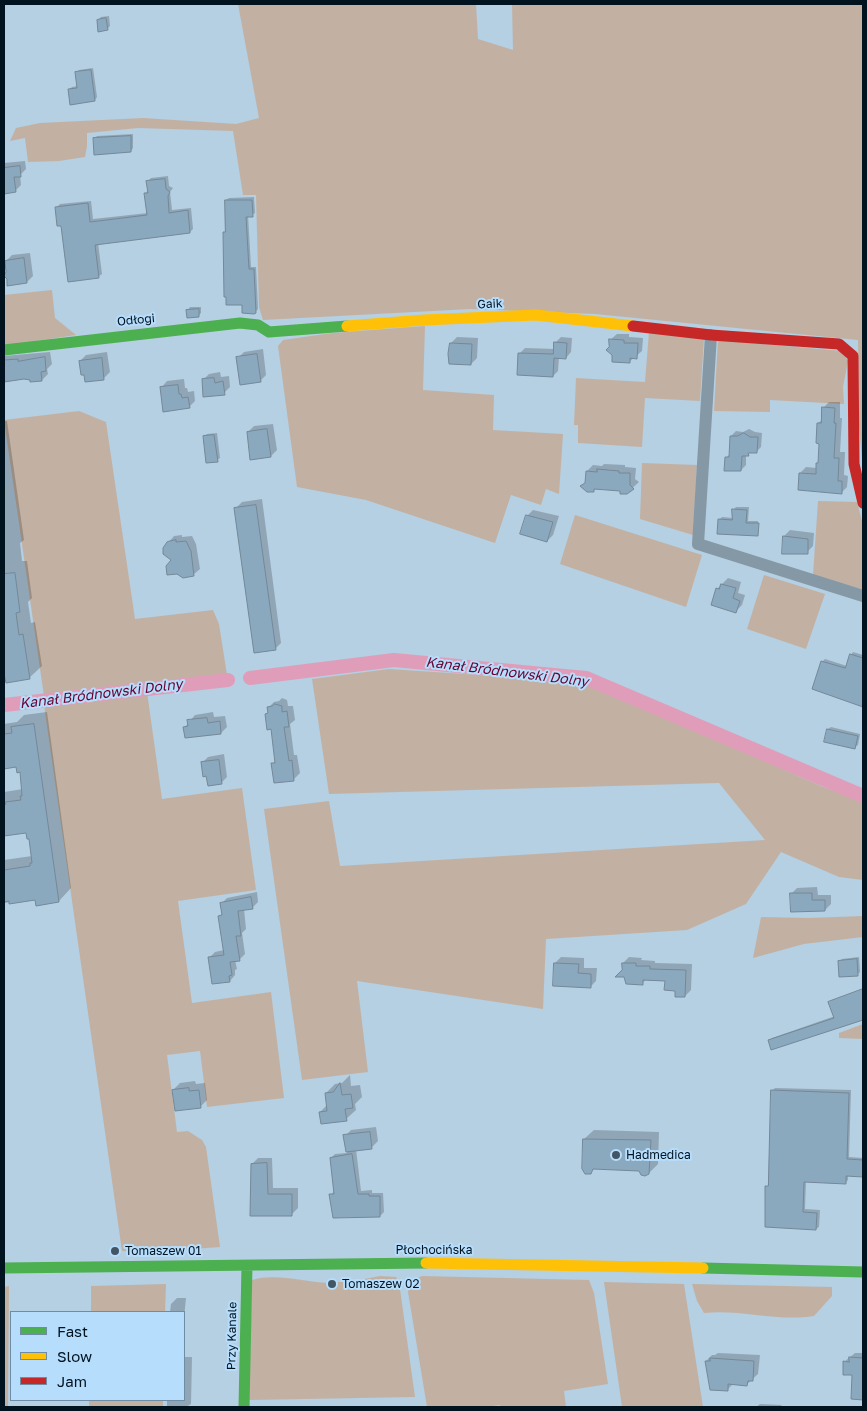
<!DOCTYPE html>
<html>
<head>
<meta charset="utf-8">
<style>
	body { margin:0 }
	#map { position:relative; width:867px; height:1411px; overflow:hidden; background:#b5cfe3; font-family:"Golos Text",sans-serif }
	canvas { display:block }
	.frame { position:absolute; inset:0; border:5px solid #021320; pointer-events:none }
	.legend { position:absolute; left:10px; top:1311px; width:175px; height:90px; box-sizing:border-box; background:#b6ddfc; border:1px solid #6e8ca4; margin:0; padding:6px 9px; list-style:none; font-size:15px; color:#021320 }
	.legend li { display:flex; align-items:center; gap:10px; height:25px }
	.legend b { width:25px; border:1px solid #6e8ca4 }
</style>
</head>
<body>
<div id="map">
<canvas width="867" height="1411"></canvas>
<div class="frame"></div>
<ul class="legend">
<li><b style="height:6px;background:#4caf50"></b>Fast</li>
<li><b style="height:6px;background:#ffc107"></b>Slow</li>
<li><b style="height:6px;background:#c62828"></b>Jam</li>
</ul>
</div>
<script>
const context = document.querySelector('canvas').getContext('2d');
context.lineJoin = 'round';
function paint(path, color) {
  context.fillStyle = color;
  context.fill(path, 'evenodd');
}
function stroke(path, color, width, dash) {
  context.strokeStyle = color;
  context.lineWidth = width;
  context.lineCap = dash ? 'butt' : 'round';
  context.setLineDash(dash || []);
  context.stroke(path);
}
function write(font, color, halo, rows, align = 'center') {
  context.font = font + ' "Golos Text",sans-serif';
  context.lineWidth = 4;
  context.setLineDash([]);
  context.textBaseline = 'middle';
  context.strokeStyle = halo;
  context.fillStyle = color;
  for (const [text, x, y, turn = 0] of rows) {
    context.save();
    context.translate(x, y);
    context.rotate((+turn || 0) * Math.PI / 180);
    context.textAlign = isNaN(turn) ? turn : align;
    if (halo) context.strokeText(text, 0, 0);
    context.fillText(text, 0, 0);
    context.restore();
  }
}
const green = new Path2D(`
	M238,4h238l2,35 35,11 -1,-46h351v466l-4,-44 -1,-86 -263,-26 -125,-5 -207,11 -4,-13 -3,-112h-13l-10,-64 -95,-3 -51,5v13l-2,11 -26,4 -31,1 -3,-24 -15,3 6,-13 24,-5 103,-5 93,6 23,-6z
	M52,290l3,28 21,17 -72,11v-51z
	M425,326l-2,64 71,5 -1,35 70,4 -4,60 -13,-5 -5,16 -30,-10 -16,48 -129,-43 -69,-13 -19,-141 5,-6 49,-7z
	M649,332l55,6 -4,63 -55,-3 -3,49 -64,-4v-18h-4l2,-47 69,4z
	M718,340l124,11 6,10 -5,26 1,17 -74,-4v12l-56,-1z
	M79,411l27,11 29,197 78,-9 6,14 8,51 -183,21 -40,-276z
	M642,463l55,2 -4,70 -53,-16z
	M818,501l39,1 6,23v65l-50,-15z
	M575,515l127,40 -16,52 -126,-43z
	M764,575l61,19 -19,55 -59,-20z
	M389,669l196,13 236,104 42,16v78l-24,-3 -58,-25 -35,52 -59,26 -141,9 -3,70 -186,-28 11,91 -66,8 -38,-271 65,-8 11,65 425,-26 -46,-57 -390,11 -17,-115z
	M147,692l15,107 80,-11 14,102 -78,11 14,102 79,-11 13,106 -77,9 -7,-56 -33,4 10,77 11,-1 14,9 4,7 14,100 -27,2 -35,4 -36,-2 -78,-546z
	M863,916v21l-59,7 -51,14 8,-41 47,1z
	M863,1024v15l-24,-1v-5z
	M380,1276l16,1 3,5 16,115 -166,3 3,-120c24,-7 51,2 76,3v2h8l1,-3h12z
	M422,1276l167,4 5,13 14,91 -44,7 2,16h-65l-1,-2 -14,2h-59l-19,-115 3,-11z
	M604,1282l80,2 19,123h-81z
	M166,1284l-1,28h-74v-26z
	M692,1284l140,3v9l-18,20c-37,6 -73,-7 -110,-3l-7,-12z
	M9,1286l-1,121h-4v-120z
	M89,1400h74v7h-74z`);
const shadow = new Path2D(`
	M109,16l1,10 -3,3 -9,-9 3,-3z
	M93,68l4,29 -2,3 -26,-10 3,-3 6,-1 -2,-13 3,-3z
	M133,134v14l-2,3 -37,-12 3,-3z
	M25,161l1,8 -6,6 1,10 -6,6 -11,2v-30z
	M168,176l1,10 4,2 -3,4 2,18 19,-2 2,21 -3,3 -92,11 4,31 -4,3 -35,-53 -7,-16 4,-4 31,-3 2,18 55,-6 -3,-19 3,-4 -1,-8 4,-4z
	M254,197l1,16 -3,2h-4l3,52h5l2,42 -3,3 -12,-9 -19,-70 3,-3 -1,-30 3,-2z
	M30,253l3,23 -6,6 -20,-10 -1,-11 6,-6z
	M190,307h11v6l-3,3 -10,-6z
	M617,334h12v3l14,1 -1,13 -13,11 -16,-7 -3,-7v-8z
	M457,337l21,1 -1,20 -6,6 -20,-21z
	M561,337l11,1 -1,14 -5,6 -7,-1 -1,14 -5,5 -33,-23 5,-5 30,1v-6z
	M263,349l3,26 -6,6 -22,-23 6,-6z
	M50,352l2,12 -5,5 1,5 -6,6 -18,-2 -20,3v-25z
	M107,352l3,20 -6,6 -18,3 -6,-20 6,-6z
	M220,372l1,5 8,-1 1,11 -6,6 -21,-13 6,-6z
	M184,379l1,9h2l1,4 6,-1 1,10 -6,6 -28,-19 6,-7z
	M829,402h11v16h2l-2,34h5l-1,23 4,1 -1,11 -6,6 -41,-20 6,-6 11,1 3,-6 -2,-39 5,-4v-11z
	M4,421h3l17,119 -4,3 2,18h5l5,37 -4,4 3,21 4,-1 7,44 -13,12 -25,-2z
	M273,424l4,26 -6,6 -23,-24 6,-6z
	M749,429l6,3 7,1 -1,14 -5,5 -5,-1 -5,3v11l-5,5 -15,-12 4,-4 1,-18 5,-5 7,1z
	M217,433l3,25 -3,2 -13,-23 3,-3z
	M604,464l21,1v2l11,1 -1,11 4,3 -12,11 -5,-4 -26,-1 -3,3 -7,-9 1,-11 6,-6 9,1z
	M262,499l19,144 -6,6 -39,-141 6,-6z
	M736,507h13l-1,14h10l-1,14 -38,-15 3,-3 11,1 1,-9z
	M533,510l26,6 -6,19 -6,6 -20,-25z
	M790,530l24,3 -1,13 -6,6 -23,-16z
	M182,535v2l10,-1 4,8 4,25 -7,6 -20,-16 -5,-16 6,-7z
	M728,578l13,4 -3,11 7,2 -3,10 -6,6 -19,-22z
	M853,652l10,3v51l-49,-17 8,-27 3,-3 22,7 4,-11z
	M282,698l5,2 1,6h5l2,14 -5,4 4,31h3l3,18 -6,6 -21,-16 3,-2 -3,-33 -7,-14 3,-2 -1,-4 6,-6 5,-1z
	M47,712l24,176 -12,13 -23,-3 -32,5v-43l28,-4 -2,-19 -3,-5 -23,3v-43l19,-3 -2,-18 -4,-6 -13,2v-43l13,-2 7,-7z
	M213,712l1,5 11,-1 2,11 -6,6 -36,-6 10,-12z
	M831,727l29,7 -2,11 -3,2 -29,-6 2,-12z
	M224,754l3,23 -6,6 -19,-20 6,-6z
	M817,887l1,8h13v9l-6,6 -34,-16 6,-6z
	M257,892l1,10 -6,6 -8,1 2,20 -4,4 3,21 -6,6h-4l2,9 -2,1v5l-5,6 -20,-24 5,-5 9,-2 -4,-34 3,-3 -1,-10 5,-5z
	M561,957l23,1v10h13l-1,13 -6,6 -35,-24z
	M629,957l13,1 -1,2 14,1v2l37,1 -1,26 -6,6 -19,-16 -19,-1 -5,4 -19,-12v-8z
	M859,957l1,15 -2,2 -19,-12 3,-3z
	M863,989v30l-24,9v-2l-70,15 3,-3 63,-22 -5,-14 2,-2z
	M350,1075l1,11 9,-1 2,12 -7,7 1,6 -10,9 -26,-7 7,-7 -1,-12 9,-9 7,-1z
	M195,1081l1,3 9,-1 2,17 -7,7 -27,-17 7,-7z
	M775,1088l76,2 -2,67 14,1v18l-15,-1v5l-3,3 -39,-2 -1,28 15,1 -1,17 -3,2 -49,-42 2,-3 4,-94z
	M376,1127l2,14 -6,6 -16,2 5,42 11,-1v3h11l1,19 -4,4 -49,-21 3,-4 -3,-33 4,-4 12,-1 -2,-17 6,-6z
	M594,1130l65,2 -1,32 -9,9 -9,-3 -45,-2 -5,5 -6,-34z
	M258,1158h14l1,30h25v20l-6,6 -40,1v-51z
	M177,1298h9l-2,20v-6h-14l1,-8z
	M718,1353l42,2 -2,19 -11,10 -13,-1 -6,6 -22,-28 6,-6h3z
	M855,1353h8v45h-11l1,-24 -9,-12z
	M184,1357h8l-1,47 -5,3h-19v-7h17z
	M760,1404l22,1 -2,2h-24z`);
const canal = new Path2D(`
	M250,678l144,-18 192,18 277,118
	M4,705l224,-25`);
const building = new Path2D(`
	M106,18l2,12 -10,2 -1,-12z
	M91,70l4,31 -25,4 -2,-16 9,-1 -2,-16z
	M131,136v16l-37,3 -1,-17z
	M20,166l1,11h-7l2,15 -12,2v-26z
	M165,179l1,10 4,3 -2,4 1,17 19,-3 2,23 -95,12 4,33 -31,4 -7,-56h-4l-2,-19 33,-4 2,19 57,-7 -3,-22h4l-2,-12z
	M225,200h27l1,17h-7l3,52h5l2,44 -2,1 -12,-1v-8h-16v-8h-2l-1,-65h2z
	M24,258l3,25 -20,3v-7l-3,-3 2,-4 -1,-11z
	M199,309v8l-12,1 -1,-8z
	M609,339l15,1v3h14l-1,16 -7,-1v5l-18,-1v-7l-6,-5 3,-3z
	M554,342l13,1 -1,16 -12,-1 -1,19 -36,-2 1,-22 35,1z
	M450,343l22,1 -1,21 -22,-1 -1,-10z
	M257,354l4,28 -21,3 -4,-28z
	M45,357l1,14 -5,1 1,9 -12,1v-2l-6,-1 -20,3v-22l14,-1v2z
	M102,358l2,22 -19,2 -1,-7h-3l-2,-14z
	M214,378l1,5 8,-2 2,14 -22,2 -1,-18z
	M178,385l1,9h2l1,4 6,-1 2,11 -27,4 -3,-25z
	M822,407l13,1 -1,15h2l-2,35h5l-1,23h4v13l-44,-4 1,-17 17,1v-11h2l1,-19 -3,-1 1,-20h4z
	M267,429l4,28 -21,3 -3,-28z
	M744,433l6,4h8l-1,16h-9l1,3h-7l-1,15h-17l1,-14h4l1,-21h7z
	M214,435l4,27 -12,1 -3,-27z
	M597,469l22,2v2h11v12l4,4 -7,5h-7v-3l-26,-2v3h-7l-7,-6 5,-3 1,-12 11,1z
	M256,505l20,145 -22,3 -20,-145z
	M732,509l15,1 -1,13h13l-1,13 -41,-2 1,-15 14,1z
	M526,515l27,7 -6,20 -27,-8z
	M783,536l25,3v15h-26z
	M176,540v2l10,-1 5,10 3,25 -11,2 -6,-4 -10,1 -1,-9 5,-6 -8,-6v-6l4,-6z
	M15,573l5,39 -4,1 3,22 4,-1 7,45 -24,4 -2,-9v-100z
	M721,584l15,4 -3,10 7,3 -4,12 -25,-8 5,-17 3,1z
	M850,654l13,4v49l-51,-18 9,-28 24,7z
	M275,704l7,2v6l5,-1 2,16h-5l5,34 3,-1 2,21 -20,2 -3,-20h4l-4,-34 -4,1 -2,-16 3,-1 -1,-6 5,-1z
	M207,718l1,5 12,-2 1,13 -36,4 -2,-11 5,-1 -1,-6z
	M34,724l25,178 -23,4 -1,-6 -26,4v-3l-5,1v-32l26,-4v-3h2l-3,-24h-2l-1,-6 -22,3v-31l2,-1 -1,-2 16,-2 -1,-4h2l-2,-24 -3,1 -1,-6 -12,2v-35l8,-1 -1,-6z
	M827,729l31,7 -3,13 -31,-7z
	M219,760l3,24 -14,2 -2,-10 -3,1 -2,-15z
	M790,893h22v7h13v11l-34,1z
	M251,897l2,12 -15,2 3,25h-5l4,25 -10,1 2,13 -3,1 1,6 -18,2 -4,-27 16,-2 -6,-39 4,-1 -2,-12z
	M857,959l1,17 -19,1 -1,-16z
	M554,963l25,1 -1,9 13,1v14l-38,-2z
	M622,963h14v3h14v3l36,1 -1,27h-10v-6l-11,-1 1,-9 -22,-1v5l-17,-1 -2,-7h-9l7,-7z
	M863,989v31l-92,30 -3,-10 66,-22 -6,-16z
	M340,1083l2,12 9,-1 2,14 -8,1 2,12 -26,3 -2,-12 8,-1 -2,-18 8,-1z
	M189,1088v3l10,-1 2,18 -26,3 -3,-21z
	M771,1090l78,3 -2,66 16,1v17l-17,-1v8l-42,-2 -1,30 14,1 -1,17 -51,-3v-41h3z
	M370,1132l2,17 -26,3 -3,-17z
	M583,1139l68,1 -2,34 -4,2 -4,-1 -2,-4 -46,-2 -2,5h-6l-3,-5z
	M352,1154l6,40h11v2h11v21l-47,1 -4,-24h5l-4,-36z
	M267,1163l1,31h24v22h-42l1,-52z
	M849,1357l14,1v42l-12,-1 1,-24h-9v-14l6,1z
	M710,1358l44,3 -1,20h-5l-1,5 -19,-2v7l-18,-1 -5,-29h5z`);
const street = new Path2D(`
	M711,335l-13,209 165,52`);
const fast = new Path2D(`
	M4,350l236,-27 18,2 11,7 78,-6
	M4,1268l422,-5
	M703,1268l160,4
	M244,1407l3,-141`);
const slow = new Path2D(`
	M347,326l77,-6 112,-5 97,11
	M426,1263l277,5`);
const jam = new Path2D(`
	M633,326l78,9 128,9 14,12 1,108 9,39`);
const markers = [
	[616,1155,5,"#415564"],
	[115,1251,5,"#415564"],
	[332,1284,5,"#415564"]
];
const streetNames = [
	["Gaik",490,304,-3],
	["Odłogi",136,320,-6],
	["Płochocińska",434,1250],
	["Przy Kanale",232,1336,-89]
];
const poiNames = [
	["Hadmedica",626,1155],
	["Tomaszew 01",125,1251],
	["Tomaszew 02",342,1284]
];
const waterNames = [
	["Kanał Bródnowski Dolny",507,672,7],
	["Kanał Bródnowski Dolny",101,694,-7]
];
paint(green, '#c2b1a2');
paint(shadow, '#0003');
stroke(canal, '#e09db9', 14);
paint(building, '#8aa9bf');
stroke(building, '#738897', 1);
stroke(street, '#8598a5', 12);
stroke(fast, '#4caf50', 11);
stroke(slow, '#ffc107', 11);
stroke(jam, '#c62828', 11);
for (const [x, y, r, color] of markers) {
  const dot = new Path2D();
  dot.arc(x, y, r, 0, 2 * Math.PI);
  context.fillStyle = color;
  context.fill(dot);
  stroke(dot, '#b6ddfc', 2);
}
write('12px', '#021320', '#b6ddfc', streetNames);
write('12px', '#021320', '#b6ddfc', poiNames, 'left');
write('italic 14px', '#670431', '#b6ddfc', waterNames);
</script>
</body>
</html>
